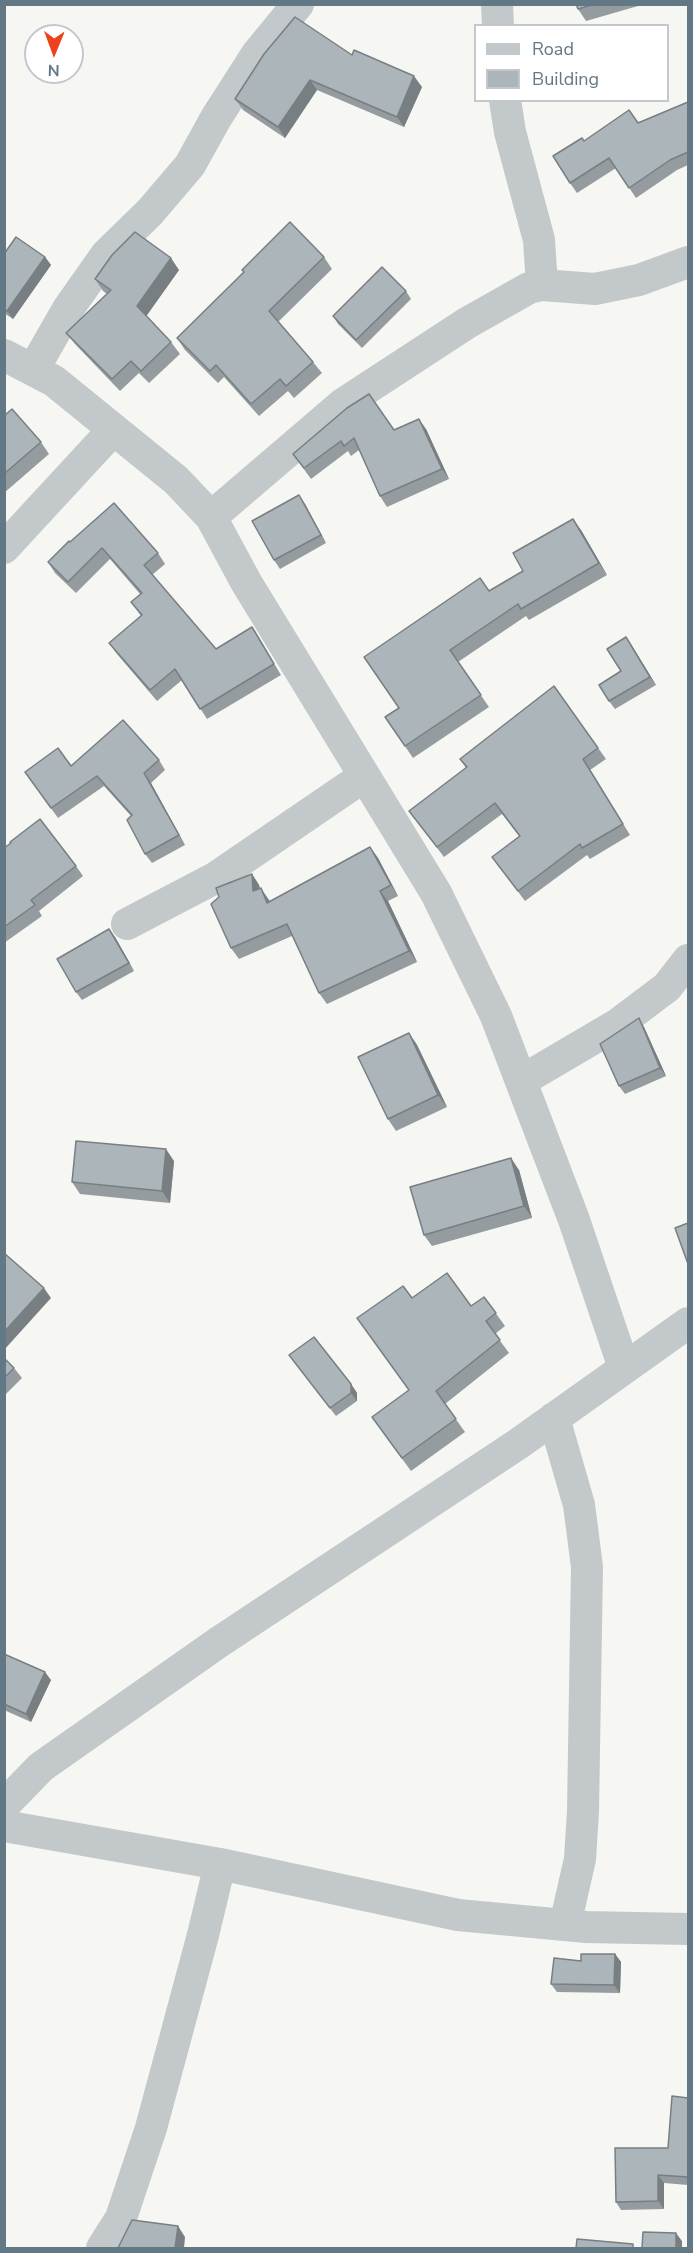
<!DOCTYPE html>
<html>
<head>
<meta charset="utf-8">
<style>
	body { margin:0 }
	#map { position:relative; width:693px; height:2253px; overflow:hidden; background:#f6f6f2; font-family:"Nunito Sans",sans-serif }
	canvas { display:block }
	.frame { position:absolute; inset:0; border:6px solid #637885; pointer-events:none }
	.legend { position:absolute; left:474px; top:24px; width:195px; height:78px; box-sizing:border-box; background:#fff; border:2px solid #c1c9ce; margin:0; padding:8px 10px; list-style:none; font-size:18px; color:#637885 }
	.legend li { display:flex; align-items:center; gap:12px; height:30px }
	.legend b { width:30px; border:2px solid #c1c9ce }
	.north { position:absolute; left:24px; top:24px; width:60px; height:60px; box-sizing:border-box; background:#fff; border:2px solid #c1c9ce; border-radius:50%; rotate:181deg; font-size:16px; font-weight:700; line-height:24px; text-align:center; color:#637885 }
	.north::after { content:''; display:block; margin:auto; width:21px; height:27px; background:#ed421c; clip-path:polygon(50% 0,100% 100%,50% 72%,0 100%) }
</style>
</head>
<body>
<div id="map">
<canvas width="693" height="2253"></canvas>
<div class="frame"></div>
<ul class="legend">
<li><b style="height:8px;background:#c3c8ca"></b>Road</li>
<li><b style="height:16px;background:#acb5ba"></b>Building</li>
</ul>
<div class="north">N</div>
</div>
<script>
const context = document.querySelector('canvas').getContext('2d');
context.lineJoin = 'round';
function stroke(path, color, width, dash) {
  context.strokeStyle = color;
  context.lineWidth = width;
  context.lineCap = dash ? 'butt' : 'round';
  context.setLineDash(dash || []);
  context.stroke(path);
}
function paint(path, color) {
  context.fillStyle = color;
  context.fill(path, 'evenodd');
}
const minor = new Path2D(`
	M497,4l1,22
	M505,100l5,32 29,108 3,45
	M4,355l50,26 122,99 35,37 35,65 190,311 60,123 78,204 50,148
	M33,370l35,-61 38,-54 44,-43 40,-47 26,-47 41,-64 41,-50
	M211,517l132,-113 124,-81 62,-35 13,-3 53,4 44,-9 49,-18
	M4,548l109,-118
	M127,924l88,-46 148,-101
	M521,1081l97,-57 49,-37 21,-27
	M554,1418l25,87 8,62 -4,244 -3,48 -15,66
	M4,1805l37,-38 178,-125 299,-198 170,-121
	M4,1826l216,38 238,51 128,12 102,2
	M102,2248l19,-30 30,-90 52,-193 17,-71`);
const wall = new Path2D(`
	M576,4h69l-59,17 -8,-12z
	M352,55l70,32 -18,40 -87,-37 -32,48 -42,-28 -8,-11z
	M688,102v63l-11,5 -41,28 -20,-30 -39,25 -7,-10 14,-42 54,-18z
	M4,254l41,3 6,8 -38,54 -9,-6z
	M324,257l8,12 -54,53 35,40 9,11 -28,25 -6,-7 -29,25 -35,-39 -6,6 -33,-33 -8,-12 67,-65 -2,-3z
	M179,270l-33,46 25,26 9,12 -31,29 -10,-10 -19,18 -45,-47 -9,-11 41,-39 -4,-3 -8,-12z
	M406,291l5,8 -49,49 -24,-24 -5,-8z
	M347,408l47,22 32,-1 23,50 -62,28 -7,-11 -21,-46 -8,6 -3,-5 -37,28 -18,-25z
	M4,416l37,26 8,12 -45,39z
	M299,495l6,9 21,39 -46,26 -6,-9z
	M581,530l26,45 -78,45 -3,-4 -68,46 31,45 -76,51 -28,-41 14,-9 90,-117 34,-20z
	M70,542l88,11 7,11 -13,11 64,74 43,-11 22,37 -74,44 -25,-39 -25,21 -40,-47 -8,-11 32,-27 -10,-14 9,-8 -30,-35 -34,34 -21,-20 -7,-11z
	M632,646l24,39 -41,24 -6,-8z
	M554,686l52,73 -16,11 40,65 -40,24 -3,-4 -62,46 -33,-44 27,-21 -17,-22 -58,43 -35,-46 57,-43 -6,-9z
	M159,760l6,10 -14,13 34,62 -33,18 -7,-9 -14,-38 -27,-30 -46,32 -33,-46 46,-6z
	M370,847l8,11 20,38 -10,5 29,61 -90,42 -8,-11 -27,-57 -53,23 -8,-11 21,-74 7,11 1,3 10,13z
	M4,848l72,18 7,10 -44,35 3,5 -38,27z
	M115,937l19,34 -52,29 -6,-8z
	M644,1027l22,49 -41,18 -6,-8z
	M409,1033l8,12 30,62 -51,24 -8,-12z
	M174,1161l-4,42 -90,-9 -8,-12z
	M519,1170l13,48 -100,28 -8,-11z
	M484,1297l21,29 -10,8 14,19 -64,51 20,28 -54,39 -30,-41 28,-39 3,-93 59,8z
	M4,1358l10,10 8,10 -18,18z
	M295,1363l56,21 6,9v8l-21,15z
	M4,1654l47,26 -20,42 -27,-12z
	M615,1954l6,8 -1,31 -63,-1 -6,-8 30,-23z
	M688,2098v87l-24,-2v26l-43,1 -5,-8 52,-54z`);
const shadedWall = new Path2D(`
	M414,76l8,11 -18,40 -7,-10z
	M310,80l7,10 -32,48 -7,-11z
	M45,257l6,8 -38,54 -6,-8z
	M171,258l8,12 -34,48 -8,-12z
	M419,419l7,10 23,50 -7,-10z
	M299,495l6,9 21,39 -5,-8z
	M573,519l8,11 26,45 -8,-12z
	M626,637l6,9 24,39 -6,-8z
	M144,773l7,10 34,62 -6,-10z
	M370,847l8,11 20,38 -7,-11z
	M252,874l7,11 2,17 -8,-11z
	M261,888l7,11 7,14 -8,-10z
	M380,891l8,10 29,61 -8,-11z
	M109,929l6,8 19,34 -5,-8z
	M639,1018l5,9 22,49 -6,-8z
	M409,1033l8,12 30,62 -9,-12z
	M166,1149l8,12 -4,42 -8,-12z
	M511,1158l8,12 13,48 -8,-12z
	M44,1288l7,10 -47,52v-18z
	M351,1384l6,9v8l-6,-8z
	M45,1672l6,8 -20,42 -5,-8z
	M615,1954l6,8 -1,31 -6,-8z
	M658,2175l6,8v26l-6,-8z
	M178,2226l7,11 -1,11h-9z
	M676,2233l6,8v7h-6z`);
const building = new Path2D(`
	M576,4h19l-17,5z
	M295,17l57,38 2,-5 60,26 -17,41 -87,-37 -32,47 -43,-28 29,-45z
	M688,102v50l-18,8 -41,28 -20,-30 -39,25 -17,-27 29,-18 2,3 45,-31 9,13z
	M290,222l34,35 -55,54 44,51 -27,24 -6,-7 -29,25 -35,-39 -6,6 -33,-33 67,-66 -2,-2z
	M135,232l36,26 -34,48 34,36 -30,29 -10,-10 -19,18 -46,-46 45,-43 -16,-11 17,-24z
	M16,237l29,20 -38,54 -3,-2v-55z
	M382,267l24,24 -50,49 -23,-24z
	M369,394l25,36 25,-11 23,50 -62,27 -26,-58 -10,8 -3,-5 -37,27 -11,-14 54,-46z
	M12,409l29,33 -37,32v-58z
	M299,495l22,40 -47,25 -22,-39z
	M114,503l44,50 -14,12 72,84 36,-22 22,37 -74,45 -25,-40 -25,21 -41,-47 33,-28 -11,-13 11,-9 -40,-45 -34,34 -20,-20 21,-21 1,1z
	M573,519l26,44 -78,46 -3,-5 -68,46 31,45 -76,51 -20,-29 14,-9 -35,-51 116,-79 9,13 34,-20 -10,-18z
	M626,637l24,40 -41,24 -10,-16 22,-14 -14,-22z
	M554,686l44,62 -15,11 40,65 -41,24 -2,-4 -62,47 -26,-34 28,-21 -25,-33 -58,44 -28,-36 58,-44 -7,-8z
	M123,720l36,40 -15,13 35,62 -34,19 -18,-34 5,-5 -35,-39 -46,32 -26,-36 33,-24 13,18z
	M40,819l36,47 -45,34 4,5 -31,22v-79l7,-5 -1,-1z
	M370,847l21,38 -11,6 29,60 -90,42 -32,-69 -56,24 -20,-44 8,-7 -3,-9 36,-14 1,17 8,-3 6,15z
	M109,929l20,34 -53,29 -19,-33z
	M639,1018l21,50 -41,18 -19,-42z
	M409,1033l29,62 -50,24 -30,-62z
	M76,1141l90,8 -4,42 -90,-9z
	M511,1158l13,48 -100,29 -14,-48z
	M688,1223v41l-13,-36z
	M4,1253l40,35 -40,44z
	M447,1273l24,33 13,-9 12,16 -10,8 14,19 -64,51 20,28 -54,39 -30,-41 37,-27 -52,-72 46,-32 9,12z
	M314,1337l37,47v9l-21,15 -41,-53z
	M4,1358l10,10 -10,10z
	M4,1654l41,18 -19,42 -22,-10z
	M581,1954h34l-1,31 -63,-1 3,-26 27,3z
	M672,2096l16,2v79l-30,-2v26l-42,1 -1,-54h53z
	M132,2220l46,6 -3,22h-57z
	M643,2232l33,1v15h-34z
	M577,2239l56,5v4h-57z`);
stroke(minor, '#c3c8ca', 32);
paint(wall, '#949ca0');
paint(shadedWall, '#787f82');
paint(building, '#acb5ba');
stroke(building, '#787f82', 1.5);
</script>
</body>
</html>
